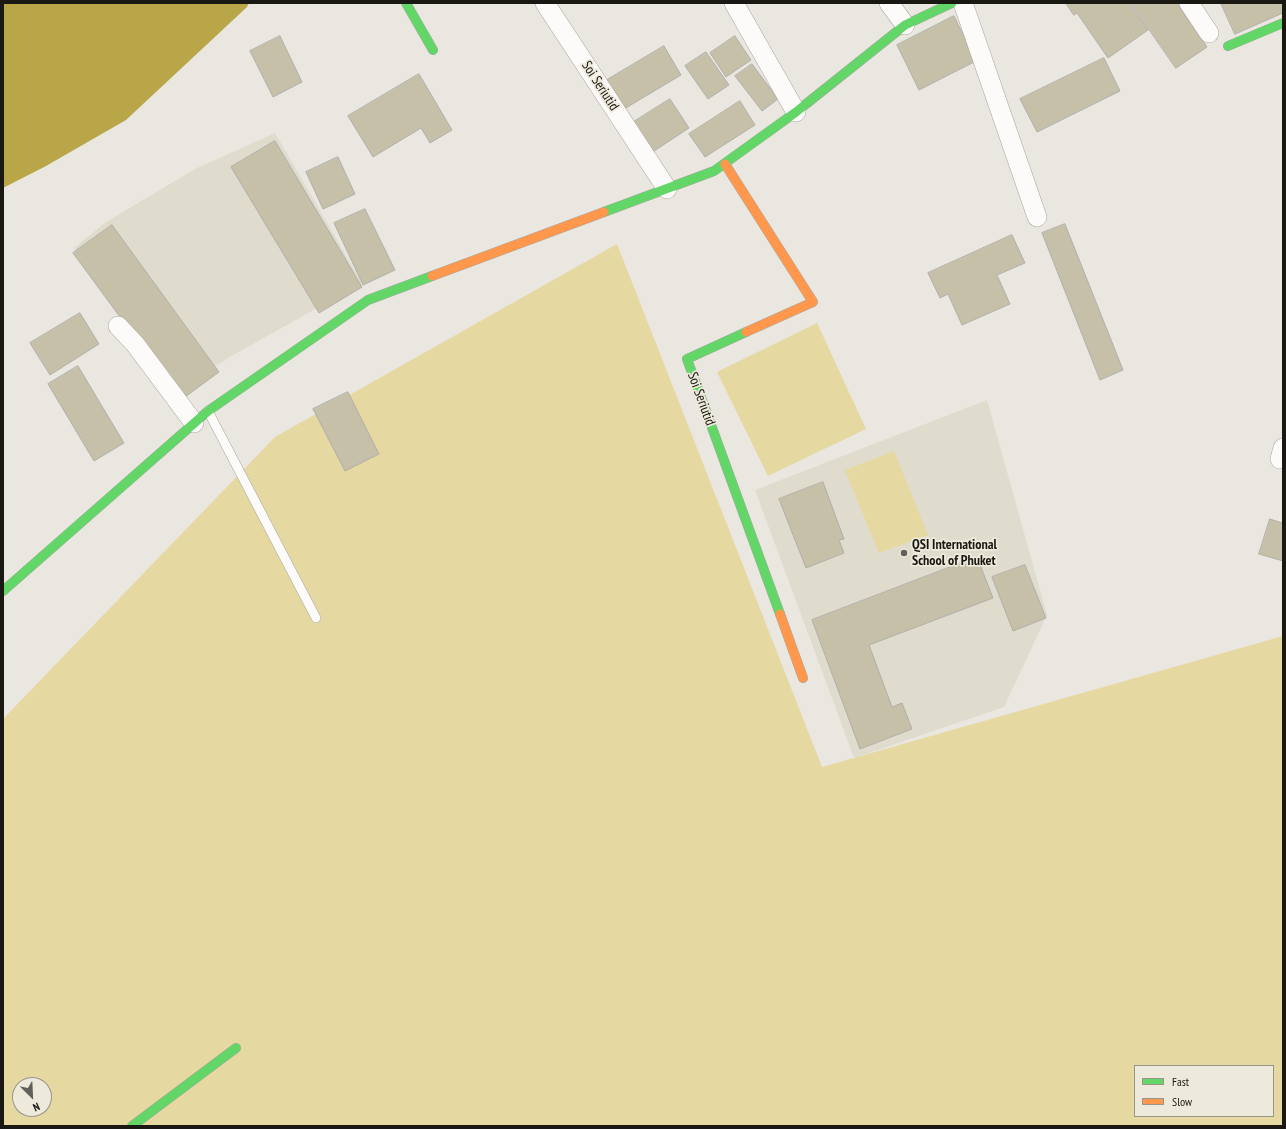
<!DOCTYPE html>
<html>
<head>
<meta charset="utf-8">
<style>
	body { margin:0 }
	#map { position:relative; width:1286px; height:1129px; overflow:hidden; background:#e9e7df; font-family:"PT Sans Narrow",sans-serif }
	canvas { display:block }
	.frame { position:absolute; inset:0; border:4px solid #191813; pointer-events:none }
	.legend { position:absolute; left:1134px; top:1065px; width:140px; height:52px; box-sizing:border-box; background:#ede9db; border:1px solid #98958b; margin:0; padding:5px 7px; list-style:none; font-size:12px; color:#191813 }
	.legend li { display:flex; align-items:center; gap:8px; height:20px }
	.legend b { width:20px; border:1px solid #98958b }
	.north { position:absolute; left:12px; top:1077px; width:40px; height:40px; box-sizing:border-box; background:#ede9db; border:1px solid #98958b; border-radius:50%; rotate:156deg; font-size:11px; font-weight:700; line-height:16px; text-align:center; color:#191813 }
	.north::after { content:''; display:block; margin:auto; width:14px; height:18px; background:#62605a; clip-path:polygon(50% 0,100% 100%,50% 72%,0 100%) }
</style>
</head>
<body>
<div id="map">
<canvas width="1286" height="1129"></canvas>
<div class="frame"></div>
<ul class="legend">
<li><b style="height:5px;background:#63d668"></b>Fast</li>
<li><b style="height:5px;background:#ff974d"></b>Slow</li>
</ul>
<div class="north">N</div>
</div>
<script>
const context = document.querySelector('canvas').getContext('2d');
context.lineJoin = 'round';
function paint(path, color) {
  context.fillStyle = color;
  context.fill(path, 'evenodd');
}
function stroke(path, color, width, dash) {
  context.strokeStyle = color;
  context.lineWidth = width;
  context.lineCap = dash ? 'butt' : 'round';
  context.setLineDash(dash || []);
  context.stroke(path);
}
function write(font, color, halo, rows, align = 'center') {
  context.font = font + ' "PT Sans Narrow",sans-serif';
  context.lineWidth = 3.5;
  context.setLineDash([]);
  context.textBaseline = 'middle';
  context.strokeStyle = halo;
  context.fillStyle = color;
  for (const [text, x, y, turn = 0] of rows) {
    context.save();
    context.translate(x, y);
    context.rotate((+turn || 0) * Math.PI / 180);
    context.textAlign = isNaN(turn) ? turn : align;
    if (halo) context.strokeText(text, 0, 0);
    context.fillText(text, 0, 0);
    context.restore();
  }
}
const built = new Path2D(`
	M275,133l87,150 -134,75 -47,32 -107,-142 32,-26 89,-53z
	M987,400l60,215 -43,92 -150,51 -99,-268z`);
const green = new Path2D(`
	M617,244l205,523 461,-131v490h-1280v-407l272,-282zM1135,1066h138v50h-138zM20,1085h24v24h-24z
	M817,323l49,106 -98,47 -51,-104z
	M894,451l34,84 -49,18 -34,-83z`);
const water = new Path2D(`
	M3,3h246l-2,4 -121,113 -80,46 -43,22z`);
const building = new Path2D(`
	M1066,3h63l19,27 -40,28 -31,-45 -3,2z
	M1131,3h46l30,44 -31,21z
	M1221,3h62v10l-48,21z
	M954,16l22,45 -57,29 -22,-45z
	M280,36l22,46 -29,15 -23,-46z
	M735,36l16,24 -25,17 -16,-24z
	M664,46l17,29 -57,34 -17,-29z
	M706,52l23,33 -21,14 -23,-33z
	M1104,58l16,33 -83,41 -17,-33z
	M752,64l26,35 -16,12 -27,-35z
	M419,74l33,56 -22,13 -9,-15 -48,29 -25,-41z
	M670,99l19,29 -38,25 -19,-30z
	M740,101l15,24 -50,32 -16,-23z
	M275,141l87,146 -43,26 -88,-146z
	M338,157l17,37 -32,15 -17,-37z
	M365,209l30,61 -32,15 -29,-62z
	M1065,224l58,146 -23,10 -58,-147z
	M112,225l107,147 -38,28 -108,-147z
	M1012,235l13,28 -28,12 13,29 -48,21 -14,-31 -8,4 -12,-25z
	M80,313l19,31 -49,31 -20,-32z
	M78,366l46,77 -30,18 -46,-77z
	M348,392l31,62 -34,17 -32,-62z
	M823,482l21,57 -5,1 5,13 -38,15 -27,-69z
	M1270,519l12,4 1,-4v42l-24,-7z
	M977,557l16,41 -124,47 23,62 10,-4 10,26 -52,20 -48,-129z
	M1025,565l21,53 -33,13 -21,-54z`);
const lane = new Path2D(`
	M208,411l108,207`);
const street = new Path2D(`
	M545,3l122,186
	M734,3l62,109
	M889,3l16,22
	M963,3l74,214
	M1189,3l20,30
	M118,326l17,18 59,79
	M1280,459l3,-11`);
const fast = new Path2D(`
	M406,3l27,47
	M1228,46l55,-23
	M604,212l110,-41 82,-59 109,-87 47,-22
	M746,332l-59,27 93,255
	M3,591l205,-180 160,-111 64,-24
	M132,1126l104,-78`);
const slow = new Path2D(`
	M725,164l88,138 -67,30
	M432,276l172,-64
	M780,614l23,64`);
const markers = [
	[904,553,4,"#62605a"]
];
const streetNames = [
	["Soi Seriutid",600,86,57],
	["Soi Seriutid",701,399,70]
];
const poiNames = [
	["QSI International",912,545],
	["School of Phuket",912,561]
];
paint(built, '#e0dccd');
paint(green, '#e6d8a1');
paint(water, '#b9a648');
paint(building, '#c6c0a8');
stroke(building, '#b1afaa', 1);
stroke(lane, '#a7a69f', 10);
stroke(street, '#a7a69f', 20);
stroke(fast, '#a7a69f', 10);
stroke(slow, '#a7a69f', 10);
stroke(lane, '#fcfbfa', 9);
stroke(street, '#fcfbfa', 19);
stroke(fast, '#63d668', 9);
stroke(slow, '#ff974d', 9);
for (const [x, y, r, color] of markers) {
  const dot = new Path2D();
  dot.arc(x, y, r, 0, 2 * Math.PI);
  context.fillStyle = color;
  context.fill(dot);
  stroke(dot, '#ede9db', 1.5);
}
write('14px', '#191813', '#ede9db', streetNames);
write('bold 14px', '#191813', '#ede9db', poiNames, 'left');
</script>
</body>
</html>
